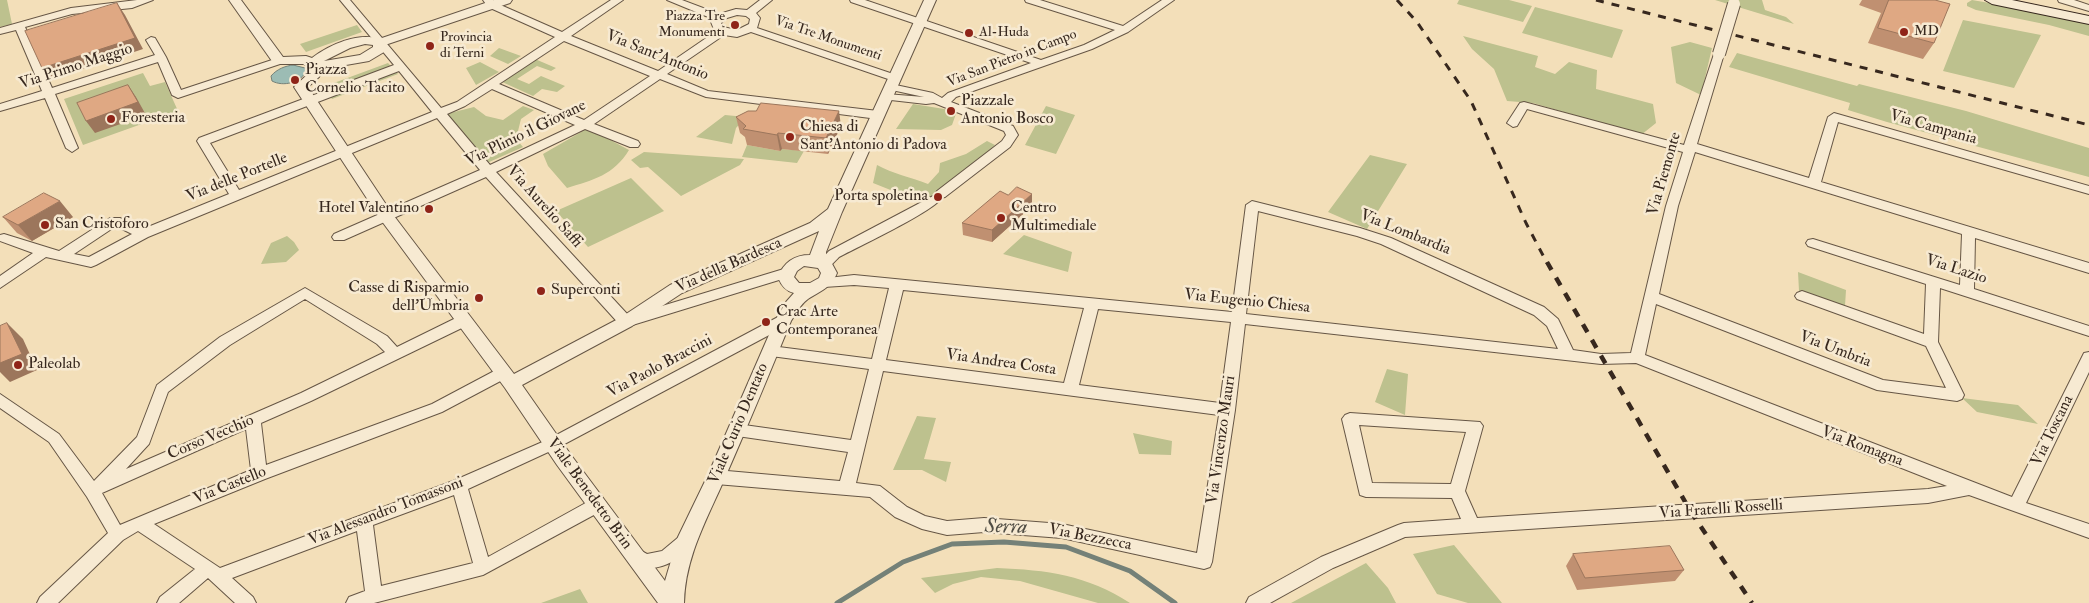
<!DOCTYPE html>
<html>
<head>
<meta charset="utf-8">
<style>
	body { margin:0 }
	canvas { display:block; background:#f3dfb9 }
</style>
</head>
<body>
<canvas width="2089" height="603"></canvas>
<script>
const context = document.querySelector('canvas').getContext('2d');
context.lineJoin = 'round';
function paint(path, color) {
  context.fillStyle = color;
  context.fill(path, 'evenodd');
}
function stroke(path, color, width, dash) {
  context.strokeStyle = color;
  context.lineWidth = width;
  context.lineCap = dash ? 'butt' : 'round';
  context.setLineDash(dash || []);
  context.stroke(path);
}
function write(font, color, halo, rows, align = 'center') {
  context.font = font + ' "IM FELL Double Pica",serif';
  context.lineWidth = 5;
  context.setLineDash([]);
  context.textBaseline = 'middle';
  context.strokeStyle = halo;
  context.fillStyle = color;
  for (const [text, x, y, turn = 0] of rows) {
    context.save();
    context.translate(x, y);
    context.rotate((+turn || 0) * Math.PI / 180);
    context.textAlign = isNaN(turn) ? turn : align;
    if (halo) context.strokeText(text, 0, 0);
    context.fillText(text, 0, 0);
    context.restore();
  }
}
const green = new Path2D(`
	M0,0h7l5,24 -12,3z
	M1459,0h50l23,6 -9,16 -66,-18z
	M1715,0h47l3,10 21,7 8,7z
	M1972,0l82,14 35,10v12l-40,-11 -73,-15 -9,-4v-3z
	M1535,7l88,23 -11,28 -90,-25z
	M1963,20l78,15 -27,53 -71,-17z
	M357,25l5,7 -56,20 -6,-8z
	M1463,36l75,20 -3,11 20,7 14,-12 28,8 -1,19 57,15 3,19 -15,12 -108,-32 -26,-2 -13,-32 -22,-20z
	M1690,42l22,6 -11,47 -25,-12 -5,-36z
	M499,48l22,8 -13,8 -18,-8z
	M1737,53l120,33 2,-2 107,27 123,37v29l-202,-55 -39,-12 2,-7 -121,-36z
	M535,59l21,9 -5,3 -14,-5 -20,13 12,5 12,-8 24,10 -8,6 -15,-3 -9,7 -33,-15z
	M480,62l19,10 -23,13 -10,-17z
	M388,63l10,11 -66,25 -9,-12z
	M143,73l7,13 15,-4 13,29 -95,34 -19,-46z
	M913,104l44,7 -5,14 -11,5 -45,-1z
	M523,106l11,4 -13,9 -5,20 7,8 -36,16 -41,-49 28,-7 12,9 17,4z
	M1046,106l29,9 -19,39 -31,-9z
	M725,115l21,2 -10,11 -4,16 -36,-7z
	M588,128l41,22c-15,25 -36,30 -62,38l-19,-22 -5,-12z
	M987,141l8,4 -37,33 -35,25 -50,-20 4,-18c16,9 33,12 51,19l11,-12 1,-9 26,-9z
	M747,145l33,6 2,-2 22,2 -7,12 -55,-6z
	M644,152l100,7 -4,6 -59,31 -33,-29 -8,1 -9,-8z
	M1370,155l37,9 -40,65 -39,-17z
	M631,178l33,33 -76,36 -32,-36z
	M1024,235l48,17 -4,20 -65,-18z
	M287,236l7,6 5,8 -13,12 -25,2 10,-21z
	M1798,272l48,18 -1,16 -46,-15z
	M1387,369l21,5 -3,41 -30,-13z
	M1962,398l56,7 20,19 -61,-12z
	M917,416l19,2 -12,41 27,3 -5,20 -24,-12h-29z
	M1133,433l39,8 -1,14 -32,-1z
	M1454,545l48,58h-34l-31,-9 -24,-40z
	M1366,563l22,25 8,15h-105z
	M997,568c50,2 90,7 133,35h-32l-78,-22 -39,-4 -28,7 -18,9 -14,-15z
	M580,589l8,14h-47z`);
const water = new Path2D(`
	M293,65l12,3 2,2c-6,13 -24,17 -35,11l-1,-5c6,-7 14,-10 22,-11z`);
const stream = new Path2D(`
	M837,603l66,-41 49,-18 52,-2 62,5 64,24 45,32`);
const minor = new Path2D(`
	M137,0h16l-21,8 -60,6 -47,13 27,61 103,-33 -9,-15 5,-3 4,1 11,19 15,33 94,-31h8l1,2 -1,2 -105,35 -6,-3 -14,-33 -103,32 23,54 -6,4 -6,-4 -21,-50 -45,13v-7l42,-13 -26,-61 -16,4v-6l71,-20z
	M340,0h10l91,108 16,-6 98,-65 -67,-30 -5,-7h10l3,3 66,29 49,-32h12l-52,36 87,35 57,-39 -4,-10 2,-3 -46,-19h15l37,14 17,-5 11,1 13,-10h12l-16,13 4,5 -3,10 142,48 2,2 -6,3 -4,-1 -140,-48 -14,5 -13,-2 -57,39 41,17 170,20 6,4 -6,4 -172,-22 -46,-18 -66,45 44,17 2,3 -2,3h-8l-45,-18 -89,43 133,144 158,-48 5,2 2,3 -2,3 -166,51 -5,-1 -135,-149 -142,63h-10l-2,-3 2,-3 146,-64 -43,-52 -289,119 -52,28 -5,2 -45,-10 -46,31v-12l33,-23 -33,-12v-6l4,-1 55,17 51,-33h10l23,11 86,-35 -32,-53 2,-3 195,-73zM737,15l9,1 4,3 -1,5 -12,6 -14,-3 -2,-4 6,-5zM564,41l86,35 -66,44 -85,-36zM399,71l33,41 -193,78 -29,-47zM492,89l83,36 -85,40 -43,-51 18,-8zM116,226l16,8 -43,23 -15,-3z
	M850,0h15l176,60 43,-15 31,-15 -89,-28 -1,-2h15l83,26 39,-26h12l-46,32 -36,17 -136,48 -5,5 62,24 5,9 -8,12 -65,50 -4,1c-3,11 -87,51 -102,59 -6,6 -10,13 -20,10l-2,-3 12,-13 106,-56 2,-4 65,-50 4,-6 -2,-4 -70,-28 -8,1 -44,-5 -2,-2 6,-3 38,3 -37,-8 -2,-2 2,-2 4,-1 42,9 9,5 6,-5 83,-30 -180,-61z
	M2058,0h16l15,5v6l-30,-9z
	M1719,51l5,3 -27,90 112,34 19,-61 6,-4 255,73v8l-251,-72 -17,60 268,81v10l-114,-35 -1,51 115,37v10l-149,-48 -2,54 26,53 -2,4 -5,2 -80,-11 -221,-86 -11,51 367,142 72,-144 5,-1v20l-63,131 63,21v14l-120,-43 -41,8 -523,34 -72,31 -63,35h-24l3,-6 72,-40 77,-32 6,-2 57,-4 -9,-21 -86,-1 -6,-2 -18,-76 3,-4 5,-2 130,9 3,4 -18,65 12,27 451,-29 19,-3 -311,-123 -35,1 -356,-40 -10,86 -23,152 -2,5 -6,2 -142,-31 -78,-6 -37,3 -25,-6 -27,-12 -25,-20 -154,-13 -6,-2 -2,-5 2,-5 6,-2 124,11 8,-29 -111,-16 -5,-2 -3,-4 3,-4 5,-2 114,16 18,-71 -98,-13 -5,-1 -2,-4 2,-4 5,-1 101,13 17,-71 -35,-3 -30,2 -5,-2 -2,-3 2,-3 35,-4 378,37 14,-107 6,-4 108,27 31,10 153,69 14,12 15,31 28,4 30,-1 35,-147 17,-54 -156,-43 -10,17 -4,1 -6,-4 13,-20 4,-1 160,43 30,-91zM1695,152l267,82 -2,51 -147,-46 -5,1 -2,3 2,3 118,38 -2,50 -122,-43 -5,2 -2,3 2,3 129,47 20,42 -63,-8 -224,-86 19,-88zM1258,211l99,25 24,8 153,71 13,11 11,23 -312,-35zM903,290l181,18 -20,75 -178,-23zM1098,309l133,13 -11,81 -141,-18zM883,371l336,44 -22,138 -135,-29 -78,-6 -37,3 -22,-5 -18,-9 -27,-21 -24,-3zM1359,425l107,7 -15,52 -79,-1z
	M305,288l82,48 10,11 61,-30h10l2,4 -2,4 -157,76 -50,22 5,42 166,-61 66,-35 5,-2 5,2 2,4 -2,4 -66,35 -177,67 -111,45 66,44 233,-87 94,-41 231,-123h10l2,4 -2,4 -231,123 -89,41 20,68 103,-57 6,-2 6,2 2,5 -2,5 -120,65 -109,28h-28l3,-6 16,-6 -8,-60 -125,47 21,19 3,6h-21l-27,-25 -29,25h-22l3,-6 35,-28 -57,-38 -15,9 -65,63h-21l3,-6 68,-64 -21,-36 -38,-55 -49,-34v-14l59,40 35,47 43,-44 20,-52 63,-48zM305,299l72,45 8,8 -84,41 -175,76 23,-25 19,-52 62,-47zM246,429l5,41 -131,55 -18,-32zM454,495l19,68 -92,23 -8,-61z
	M686,534l6,2 2,5c-10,21 -53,41 -66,14l2,-5 6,-2 11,6 15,-3 18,-15z`);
const tertiary = new Path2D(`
	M229,0h12l42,57 23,-1 6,2c17,-13 46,-26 67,-19l115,-39h18l-2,3 -125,42 -1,7 -15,9 -46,8 -4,8 -11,10 83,125 123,162 106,-56 50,-33 140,-62 18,-14 96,-209h12l-94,212 -16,40v7l4,1 7,13c-6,15 -17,18 -29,26 -8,6 -12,14 -17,22 -21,51 -42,102 -64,152 -18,43 -42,82 -43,130h-26l-101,-138 -52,-77 -124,-168 -87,-133 15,-14 1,-6 -6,-3h-30zM365,44l8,1v2l-13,8 -36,6 26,-13zM819,231l-9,24c-16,0 -26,7 -32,22 3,8 7,14 16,16l-8,9 -11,19 -67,154 -30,62 -13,44 -94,-126 -49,-70 110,-59 50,-33zM804,266l14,2 3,5 -2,5 -9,5h-11l-5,-6 3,-6z`);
const secondary = new Path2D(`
	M1985,0h27l77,16v8l-97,-20z`);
const railFar1 = new Path2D(`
	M1397,0l20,22 54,79 55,122 21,40
	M1596,0l493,125`);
const rail = new Path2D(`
	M1547,262l144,250 61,91`);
const minorBridge = new Path2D(`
	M1719,54l15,-50`);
const wall = new Path2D(`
	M1862,0h27l45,43 -11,16 -55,-16 13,-30 -22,-8z
	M736,117l105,9 -13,28 -46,-5 -2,2 -33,-6 -2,-8 -5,-4z
	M1032,194v12l-40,36 -29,-7 -1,-12 46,-28z
	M3,217h70l-41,24 -15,-8z
	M1573,554l111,16 -9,11 -98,9 -11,-24z`);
const shadedWall = new Path2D(`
	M117,3l8,12 18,34 -92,31 -9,-12z
	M128,85l8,12 10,18 -51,18 -9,-12z
	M839,111l2,15 -13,28 -2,-16z
	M778,133l4,16 -2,2 -3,-16z
	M1032,194v12l-40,36v-12z
	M60,201l13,16 -41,24 -14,-16z
	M7,323l16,16 14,31 -27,12 -10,-10v-9z`);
const building = new Path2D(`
	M1889,0h46l15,4 -16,39 -56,-15z
	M117,3l18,35 -93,30 -17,-37z
	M128,85l10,17 -52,19 -9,-18z
	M761,103l78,8 -13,27 -48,-5 -1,2 -34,-6 3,-3 -10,-9 12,-6h8z
	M1017,187l15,7 -40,36 -30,-7 38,-32 8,4z
	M44,193l16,8 -42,24 -15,-8z
	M7,323l15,31 -22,9v-37z
	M1670,546l14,24 -99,8 -12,-24z`);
const markers = [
	[735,25,5,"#8f2418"],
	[1904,32,5,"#8f2418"],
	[969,33,5,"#8f2418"],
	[430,46,5,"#8f2418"],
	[295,80,5,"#8f2418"],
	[951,111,5,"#8f2418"],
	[111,119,5,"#8f2418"],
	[790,137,5,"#8f2418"],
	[938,197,5,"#8f2418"],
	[429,209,5,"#8f2418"],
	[1001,218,5,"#8f2418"],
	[45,225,5,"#8f2418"],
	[541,291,5,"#8f2418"],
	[479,298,5,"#8f2418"],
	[766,322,5,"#8f2418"],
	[18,365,5,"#8f2418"]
];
const farPoinames = [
	["Piazza Tre",725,17,"right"],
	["Monumenti",725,33,"right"],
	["MD",1914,32],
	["Al-Huda",979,33],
	["Provincia",440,38],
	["di Terni",440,54]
];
const farStreetnames = [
	["Via Tre Monumenti",828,39,19],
	["Via San Pietro in Campo",1012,59,-21]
];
const streetNames = [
	["Via Sant'Antonio",657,56,22],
	["Via Primo Maggio",76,67,-18],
	["Via Campania",1933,128,16],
	["Via Plinio il Giovane",526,134,-26],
	["Via Piemonte",1665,174,-74],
	["Via delle Portelle",237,178,-22],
	["Via Aurelio Saffi",544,207,48],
	["Via Lombardia",1405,233,22],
	["Via della Bardesca",729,266,-24],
	["Via Lazio",1956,270,18],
	["Via Eugenio Chiesa",1247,302,6],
	["Via Umbria",1835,350,21],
	["Via Andrea Costa",1001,363,8],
	["Via Paolo Braccini",660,367,-28],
	["Viale Curio Dentato",739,424,-67],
	["Via Toscana",2053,431,-64],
	["Corso Vecchio",211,438,-23],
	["Via Vincenzo Mauri",1222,440,-82],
	["Via Romagna",1862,447,21],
	["Via Castello",230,486,-22],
	["Viale Benedetto Brin",589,494,54],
	["Via Fratelli Rosselli",1721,510,-4],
	["Via Alessandro Tomassoni",386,512,-21],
	["Via Bezzecca",1090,538,11]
];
const poiNames = [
	["Piazza",305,71],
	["Cornelio Tacito",305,89],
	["Piazzale",961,102],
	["Antonio Bosco",961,120],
	["Foresteria",121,119],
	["Chiesa di",800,128],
	["Sant'Antonio di Padova",800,146],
	["Porta spoletina",928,197,"right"],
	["Hotel Valentino",419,209,"right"],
	["Centro",1011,209],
	["Multimediale",1011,227],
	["San Cristoforo",55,225],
	["Casse di Risparmio",469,289,"right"],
	["dell'Umbria",469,307,"right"],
	["Superconti",551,291],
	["Crac Arte",776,313],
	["Contemporanea",776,331],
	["Paleolab",28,365]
];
const nearWaternames = [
	["Serra",1006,528,1]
];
paint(green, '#bdc18e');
paint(water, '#9cbcb4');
stroke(water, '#748178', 1);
stroke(stream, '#748178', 5);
stroke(minor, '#665645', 2);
stroke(tertiary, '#665645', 2);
stroke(secondary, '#37281e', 2);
paint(minor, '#f7ead2');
paint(tertiary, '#f7ead2');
paint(secondary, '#f7ead2');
stroke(railFar1, '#37281e', 3, [8, 8]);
stroke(rail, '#37281e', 4.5, [9, 9]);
stroke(minorBridge, '#665645', 14, []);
stroke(minorBridge, '#f7ead2', 12);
paint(wall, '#c09071');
paint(shadedWall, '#9c765c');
paint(building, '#dfa883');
stroke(building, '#9c765c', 1);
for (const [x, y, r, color] of markers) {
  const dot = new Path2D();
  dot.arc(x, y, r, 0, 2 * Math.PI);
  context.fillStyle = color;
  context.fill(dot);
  stroke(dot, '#f7ead2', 2);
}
write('14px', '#37281e', '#f7ead2', farPoinames, 'left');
write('14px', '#37281e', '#f7ead2', farStreetnames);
write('16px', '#37281e', '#f7ead2', streetNames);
write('16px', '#37281e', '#f7ead2', poiNames, 'left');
write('italic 21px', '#504d44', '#f7ead2', nearWaternames);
</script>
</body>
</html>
